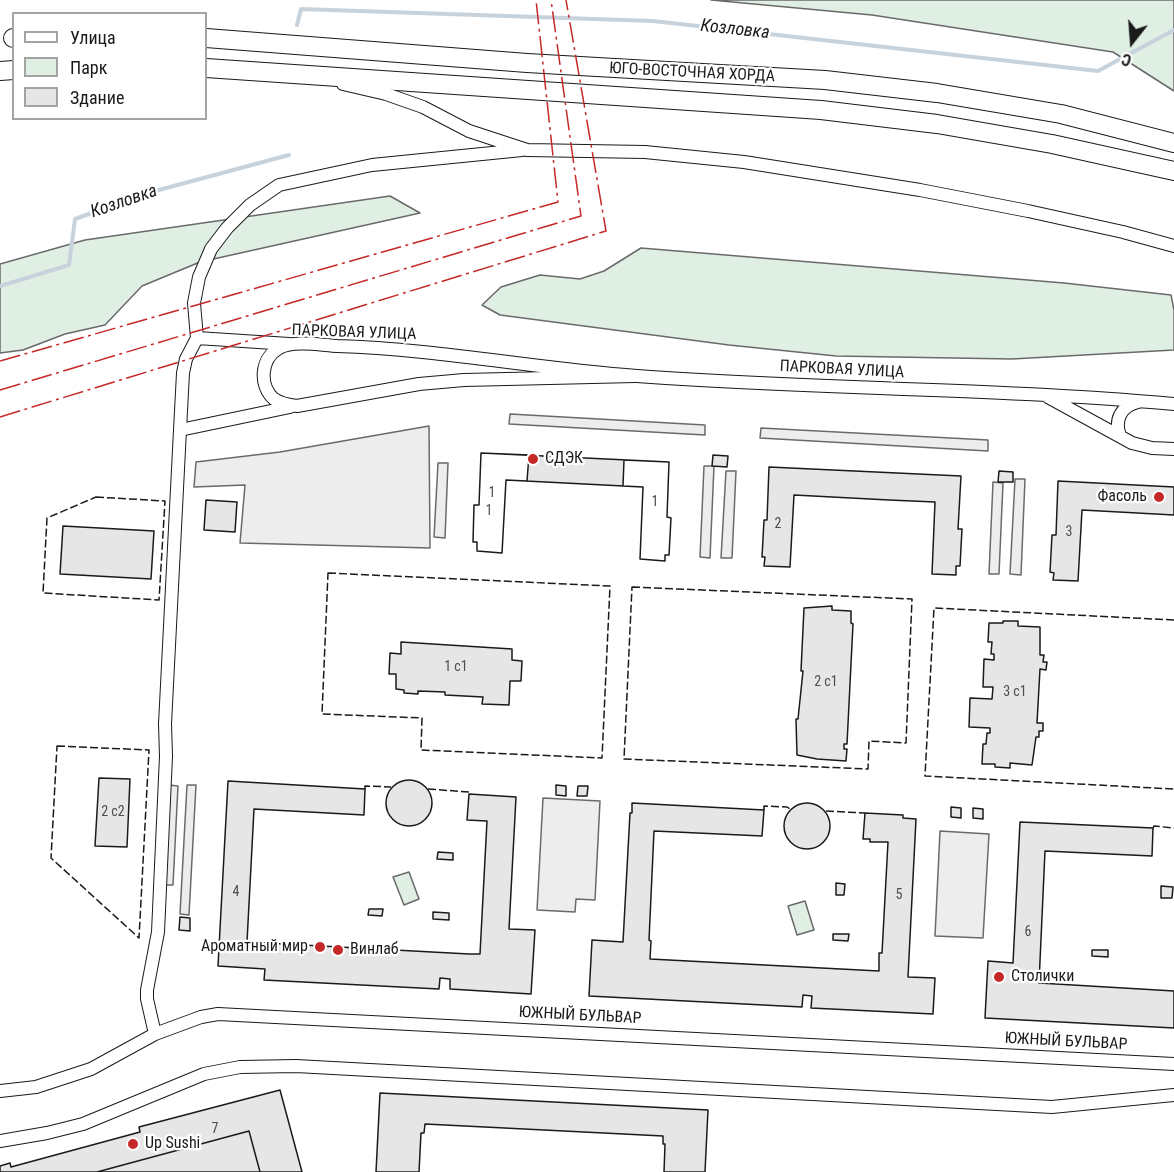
<!DOCTYPE html>
<html>
<head>
<meta charset="utf-8">
<style>
	body { margin:0 }
	#map { position:relative; width:1174px; height:1172px; overflow:hidden; background:#fff; font-family:"Roboto Condensed",sans-serif }
	canvas { display:block }
	.legend { position:absolute; left:12px; top:12px; width:195px; height:108px; box-sizing:border-box; background:#fff; border:2px solid #a3a3a3; margin:0; padding:8px 10px; list-style:none; font-size:18px; color:#1a1a1a }
	.legend li { display:flex; align-items:center; gap:12px; height:30px }
	.legend b { width:30px; border:2px solid #a3a3a3 }
	.north { position:absolute; left:1102px; top:12px; width:60px; height:60px; -webkit-text-stroke:4px #fff; paint-order:stroke; rotate:197deg; font-size:16px; font-weight:700; line-height:24px; text-align:center; color:#1a1a1a }
	.north::after { content:''; display:block; margin:auto; width:21px; height:27px; background:#1a1a1a; clip-path:polygon(50% 0,100% 100%,50% 72%,0 100%) }
</style>
</head>
<body>
<div id="map">
<canvas width="1174" height="1172"></canvas>
<ul class="legend">
<li><b style="height:8px;background:#fff"></b>Улица</li>
<li><b style="height:16px;background:#e0efe3"></b>Парк</li>
<li><b style="height:16px;background:#e6e6e6"></b>Здание</li>
</ul>
<div class="north">С</div>
</div>
<script>
const context = document.querySelector('canvas').getContext('2d');
context.lineJoin = 'round';
function paint(path, color) {
  context.fillStyle = color;
  context.fill(path, 'evenodd');
}
function stroke(path, color, width, dash) {
  context.strokeStyle = color;
  context.lineWidth = width;
  context.lineCap = dash ? 'butt' : 'round';
  context.setLineDash(dash || []);
  context.stroke(path);
}
function write(font, color, halo, rows, align = 'center') {
  context.font = font + ' "Roboto Condensed",sans-serif';
  context.lineWidth = 4.5;
  context.setLineDash([]);
  context.textBaseline = 'middle';
  context.strokeStyle = halo;
  context.fillStyle = color;
  for (const [text, x, y, turn = 0] of rows) {
    context.save();
    context.translate(x, y);
    context.rotate((+turn || 0) * Math.PI / 180);
    context.textAlign = isNaN(turn) ? turn : align;
    if (halo) context.strokeText(text, 0, 0);
    context.fillText(text, 0, 0);
    context.restore();
  }
}
const green = new Path2D(`
	M711,0h463v91l-61,-39 -241,-37z
	M390,196l30,17 -220,49 -58,24 -37,39 -40,9 -42,16 -23,3v-89l85,-24z
	M641,248l423,35 107,12 3,15v40l-162,9 -176,-3 -107,-11 -229,-30 -18,-10 19,-18 39,-12 40,4 24,-8z
	M409,872l10,27 -15,6 -11,-28z
	M805,901l9,29 -17,5 -9,-29z`);
const parking = new Path2D(`
	M510,414l195,11v10l-196,-11z
	M429,426l1,122 -190,-5 5,-58 -51,2 2,-25 84,-10z
	M761,428l227,12v11l-228,-13z
	M438,463h10l-3,75 -11,-1z
	M704,466h10l-4,92 -10,-1z
	M726,471h10l-4,87h-11z
	M1015,479h10l-4,96 -11,-1z
	M993,482l10,1 -4,91h-10z
	M169,785l9,1 -5,99h-9z
	M187,785h9l-7,130 -9,-1z
	M543,798l57,3 -5,99 -19,-1 -1,13 -38,-2z
	M940,831l49,3 -6,104 -48,-2z`);
const stream = new Path2D(`
	M297,25l4,-16 352,12 445,50 76,-41
	M0,286l69,-21 6,-46 69,-25 145,-39`);
const building = new Path2D(`
	M481,453l188,9 -2,55 4,1 -2,37h-4v6l-25,-2 3,-72 -137,-7 -4,73 -25,-2v-9h-4l1,-37h5z
	M481,453l48,2 -2,26 -21,-1 -4,73 -25,-2v-9h-4l1,-37h5z
	M713,455l15,1 -1,11 -15,-1z
	M624,460l45,2 -2,55 4,1 -2,37h-4v6l-25,-2 3,-72 -20,-1z
	M769,467l192,9 -3,53h4l-2,37h-4v9l-24,-1 3,-72 -46,-2 -95,-5 -4,72 -26,-1 1,-9h-3l2,-37h3z
	M999,471l14,1v10h-15z
	M1058,481l116,6v28l-92,-5 -4,71 -25,-1 1,-7 -4,-1 2,-37h4z
	M206,500l31,2 -2,30 -31,-2z
	M63,526l91,5 -3,48 -91,-5z
	M832,606v4l19,1v12l2,1 -6,120h-3v5h3l-1,12 -29,-2 -20,-4 -1,-36h2l5,-48h-2l3,-63z
	M1003,621h15v5l22,1v28h4l-1,7h4l-1,8 -6,-1 -3,54h6v8h-4v6h-3l-4,28 -22,-2v5l-15,-1v-3h-13l1,-20h3l1,-11h3v-5l-21,-1 1,-29 22,1 1,-12h-10l1,-28 10,1v-6h-3l1,-12h-4l1,-19h14z
	M401,642l111,7v11l10,1 -1,20h-11l-1,24 -27,-1 1,-7 -38,-2v-3l-27,-1v3l-14,-1v-3l-8,-1v-15h-7l1,-21 11,1z
	M99,778l31,1 -3,68 -32,-1z
	M386 803a23 23 0 1 1 46 0a23 23 0 1 1-46 0Z
	M228,781l137,8 -1,26 -110,-6 -7,133 222,12h11l7,-133 -20,-1 2,-26 47,3 -7,132 26,1 -4,64 -81,-5v-10l-10,-1 -1,11 -175,-9 1,-11 -47,-3z
	M556,785l10,1v10l-10,-1z
	M578,786h10l-1,10h-10z
	M784 826a23 23 0 1 1 46 0a23 23 0 1 1-46 0Z
	M632,803l132,7 -2,26 -108,-5 -5,109 2,1 -1,18 229,12v-18h3l6,-111h-18v-3h-7l2,-26 38,2v3l13,1 -8,158 27,1 -2,36 -122,-6 1,-12 -9,-1 -1,12 -213,-11 3,-56 31,2 7,-129h2z
	M951,807l10,1v10l-10,-1z
	M973,808l10,1v10l-10,-1z
	M1020,822l133,6 -1,28 -107,-5 -6,132 135,8v37l-189,-10 3,-57 25,2z
	M438,852l15,1v7l-16,-1z
	M836,883l9,1 -1,11h-8z
	M1161,886l12,1 -1,11h-11z
	M369,909h14l-1,7 -14,-1z
	M433,912l16,1v7l-16,-1z
	M180,917l10,1v13l-11,-1z
	M833,934h16l-1,7 -15,-1z
	M1092,950h16v7l-16,-1z
	M280,1090l22,82h-42l-11,-41 -152,41h-97v-6l10,-3 1,4 129,-35 -1,-5z
	M380,1093l328,17 -3,62h-41l1,-28h-2v-8l-238,-12 -1,9h-3l-2,39h-43z
	M249,1131l11,41h-163z`);
const minor = new Path2D(`
	M343,84l43,10 37,13 46,24 58,19 118,2 99,10 176,28 108,21 95,21 51,14
	M197,338l92,6
	M635,376l-171,4 -45,4 -122,22c-8,-1 -16,-2 -23,-7 -15,-13 -14,-40 5,-51 15,-8 41,-3 58,-2 101,3 200,23 300,30 179,13 358,12 537,28
	M1048,397l84,46 20,5 22,1
	M180,430l3,-57 3,-14 11,-21 -3,-35 5,-26 12,-28 16,-21 23,-23 29,-20 93,-20 150,-15
	M1120,436c-6,-16 1,-30 18,-34
	M155,1034l-8,-35v-9l11,-58 8,-176 -1,-32 15,-294 110,-23
	M0,1091l36,-4 55,-18 64,-35 46,-17 17,-3 956,50
	M0,1141l47,-8 36,-9 121,-50 36,-7 56,-1 756,41 122,-12`);
const primary = new Path2D(`
	M13,38h1
	M206,38l321,25 298,17 112,13 124,21 113,29
	M206,68l615,42 116,14 115,20 122,27
	M0,71l14,-1`);
const fence = new Path2D(`
	M96,497l69,4 -6,99 -116,-7 4,-75z
	M328,573l282,13 -8,172 -181,-8 1,-32 -100,-4z
	M632,587l280,12 -6,144 -37,-2 -1,28 -244,-10z
	M1174,620l-240,-12 -9,168 249,13
	M57,746l92,4 -10,188 -88,-80z
	M365,789v-3l26,1
	M428,789l41,3v2
	M764,810v-4l23,1 3,2
	M826,811l39,2
	M1153,828l1,-2 20,2`);
const power = new Path2D(`
	M0,361l558,-159 -22,-202
	M0,390l581,-174 -30,-216
	M0,417l606,-186 -40,-231`);
const markers = [
	[533,459,6,"#c62828"],
	[1159,497,6,"#c62828"],
	[320,947,6,"#c62828"],
	[338,950,6,"#c62828"],
	[999,977,6,"#c62828"],
	[133,1144,6,"#c62828"]
];
const numberNames = [
	["1",492,493],
	["1",655,502],
	["1",489,511],
	["2",778,524],
	["3",1069,532],
	["1 с1",456,667],
	["2 с1",826,682],
	["3 с1",1015,692],
	["2 с2",113,812],
	["4",236,892],
	["5",899,895],
	["6",1028,932],
	["7",215,1129]
];
const streetNames = [
	["ЮГО-ВОСТОЧНАЯ ХОРДА",692,73,3],
	["ПАРКОВАЯ УЛИЦА",354,333,2],
	["ПАРКОВАЯ УЛИЦА",842,370,3],
	["ЮЖНЫЙ БУЛЬВАР",580,1016,3],
	["ЮЖНЫЙ БУЛЬВАР",1066,1042,3]
];
const poiNames = [
	["СДЭК",545,459],
	["Фасоль",1147,497,"right"],
	["Ароматный мир",308,947,"right"],
	["Винлаб",350,950],
	["Столички",1011,977],
	["Up Sushi",145,1144]
];
const waterNames = [
	["Козловка",735,30,6],
	["Козловка",124,202,-19]
];
paint(green, '#e0efe3');
stroke(green, '#6a6a6a', 1.5);
paint(parking, '#ededed');
stroke(parking, '#6a6a6a', 1.5);
stroke(stream, '#c6d2dc', 4);
paint(building, '#e6e6e6');
stroke(building, '#1a1a1a', 1.5);
stroke(minor, '#1a1a1a', 14);
stroke(primary, '#1a1a1a', 20);
stroke(minor, '#fff', 12);
stroke(primary, '#fff', 18);
stroke(fence, '#1a1a1a', 1.5, [8, 3]);
stroke(power, '#c62828', 1.5, [21, 4.5, 3, 4.5]);
for (const [x, y, r, color] of markers) {
  const dot = new Path2D();
  dot.arc(x, y, r, 0, 2 * Math.PI);
  context.fillStyle = color;
  context.fill(dot);
  stroke(dot, '#fff', 2);
}
write('14px', '#4d4d4d', null, numberNames);
write('16px', '#1a1a1a', '#fff', streetNames);
write('16px', '#1a1a1a', '#fff', poiNames, 'left');
write('italic 18px', '#1a1a1a', '#fff', waterNames);
</script>
</body>
</html>
